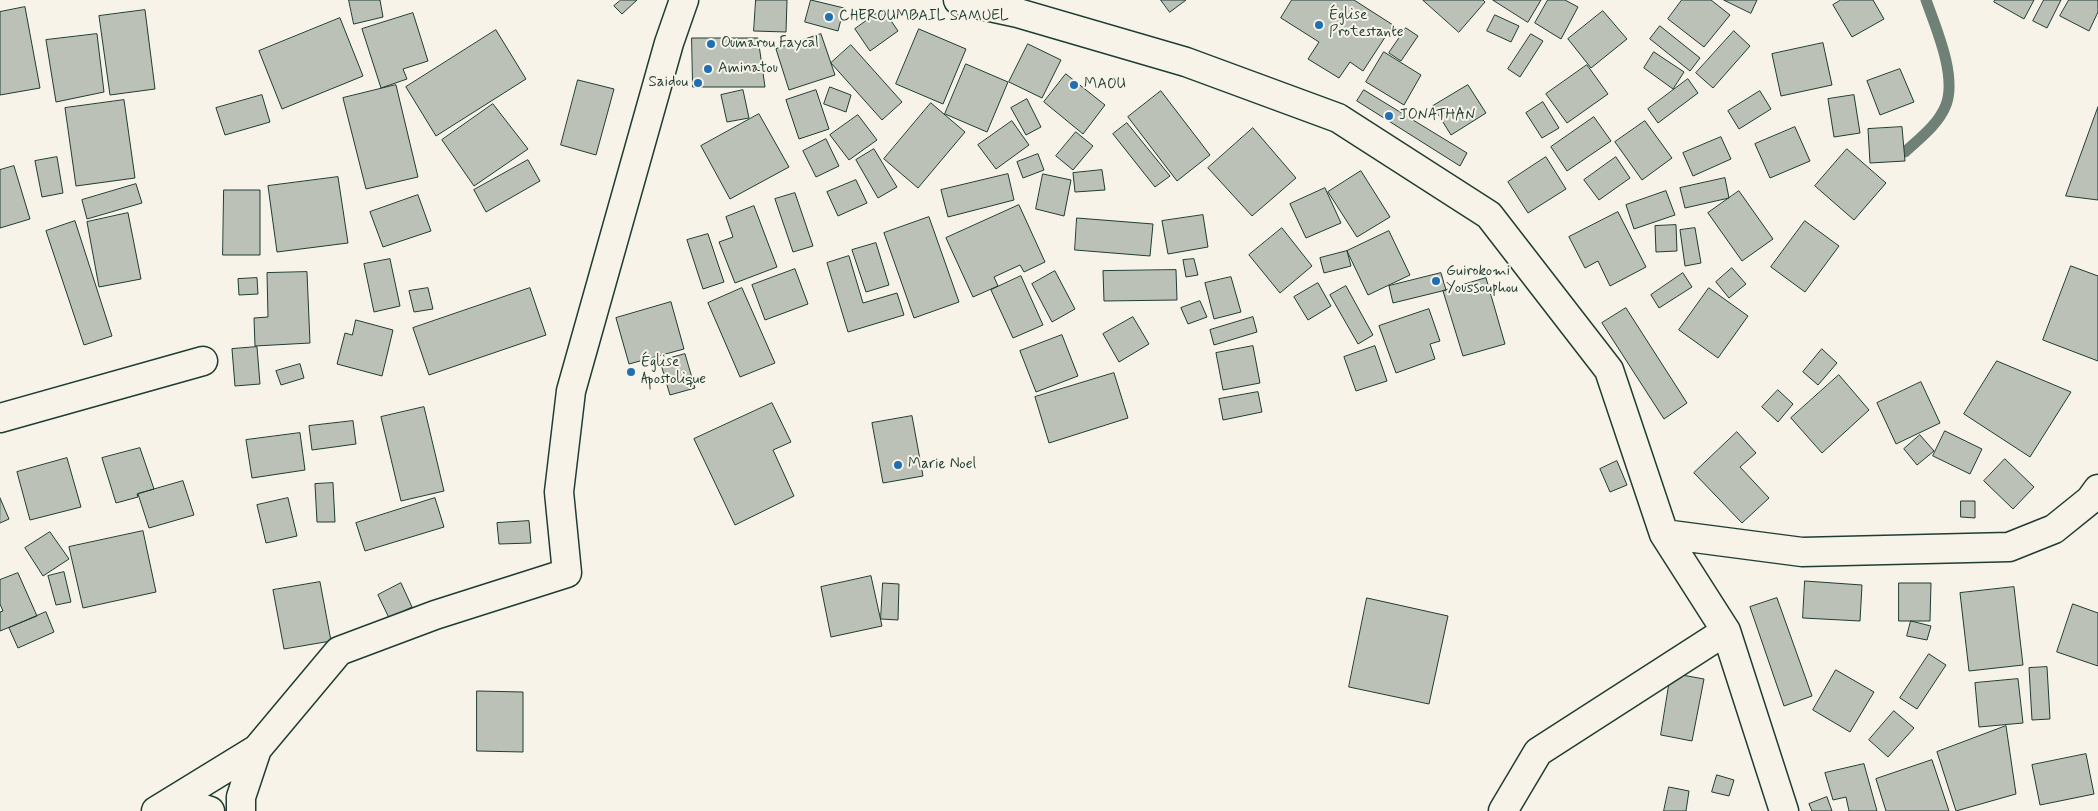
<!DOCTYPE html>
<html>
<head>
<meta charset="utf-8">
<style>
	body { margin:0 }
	canvas { display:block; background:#f7f3e8 }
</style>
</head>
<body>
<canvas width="2098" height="811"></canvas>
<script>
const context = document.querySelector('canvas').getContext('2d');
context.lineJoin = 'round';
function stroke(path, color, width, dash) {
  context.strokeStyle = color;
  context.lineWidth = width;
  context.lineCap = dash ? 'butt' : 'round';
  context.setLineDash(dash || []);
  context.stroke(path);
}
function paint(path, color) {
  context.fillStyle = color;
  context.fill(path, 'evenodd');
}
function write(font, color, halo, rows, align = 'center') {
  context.font = font + ' Mynerve,sans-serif';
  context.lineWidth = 4;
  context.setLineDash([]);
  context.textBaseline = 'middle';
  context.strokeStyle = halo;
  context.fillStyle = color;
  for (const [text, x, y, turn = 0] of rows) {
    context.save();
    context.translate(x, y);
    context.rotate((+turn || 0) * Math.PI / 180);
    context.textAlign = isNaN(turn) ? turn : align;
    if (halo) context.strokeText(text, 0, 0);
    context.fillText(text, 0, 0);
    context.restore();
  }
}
const stream = new Path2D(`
	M1905,152c15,-14 33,-27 41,-47 11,-29 -10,-77 -20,-105`);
const building = new Path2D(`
	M349,0h31l3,17 -29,7z
	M621,0h16l-15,14 -8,-8z
	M756,0h31l-1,32 -32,-1z
	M811,0l33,8 -6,23 -33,-9z
	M1161,0h25l-16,12z
	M1292,0h62l39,25 -30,46 -13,-9 -11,16 -31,-19 11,-17 -38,-24z
	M1423,0h60l2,2 -26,30z
	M1493,0h48l-13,22z
	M1548,0h17l13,7 -17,32 -26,-16z
	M1682,0h29l19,15 -26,32 -36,-28z
	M1724,0h33l-6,13z
	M1841,0h32l11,19 -32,18 -19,-32z
	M1995,0h39l-10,19 -30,-17z
	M2044,0h17l-14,28 -14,-7z
	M2069,0h29v12l-9,19 -29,-15z
	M25,7l15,81 -40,7v-83z
	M883,9l15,22 -28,20 -15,-22z
	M145,10l10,79 -45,6 -11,-79z
	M1603,11l24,28 -36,29 -23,-29z
	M413,13l15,48 -25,8 4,10 -26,9 -19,-59z
	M1495,15l24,11 -8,16 -24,-11z
	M340,18l23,58 -81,33 -23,-58z
	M1660,26l40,32 -10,13 -40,-32z
	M1406,28l12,8 -17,25 -12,-8z
	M919,29l47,20 -23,55 -47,-20z
	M496,30l30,49 -90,57 -30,-49z
	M1734,31l16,15 -37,42 -17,-15z
	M97,34l7,58 -48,10 -10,-62z
	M821,34l14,41 -46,15 -13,-41z
	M1531,34l12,7 -23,36 -12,-8z
	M692,38h66l7,49h-72z
	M1823,43l9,42 -51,11 -9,-42z
	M1028,44l33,16 -19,38 -33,-16z
	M851,45l51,57 -20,18 -51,-57z
	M1384,52l37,23 -17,30 -38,-23z
	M1654,52l30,20 -11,17 -29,-21z
	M966,64l42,18 -21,50 -42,-18z
	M1587,65l21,29 -41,29 -21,-29z
	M1900,69l14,33 -34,13 -13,-34z
	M1066,74l39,31 -22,29 -39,-32z
	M1688,79l10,14 -40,30 -10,-14z
	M578,80l36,9 -18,66 -35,-10z
	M396,85l22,92 -52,12 -23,-91z
	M1468,85l18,28 -35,22 -18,-29z
	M830,87l21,8 -5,17 -22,-8z
	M743,90l6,28 -22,4 -6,-27z
	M816,90l13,39 -30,10 -13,-39z
	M1364,90l103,63 -7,13 -103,-65z
	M1161,91l49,64 -33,26 -49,-64z
	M1760,91l11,18 -32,20 -11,-18z
	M262,95l8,27 -45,13 -9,-27z
	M1854,95l6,38 -26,4 -6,-38z
	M1027,99l14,28 -15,8 -15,-27z
	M124,100l11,78 -59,8 -11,-78z
	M1543,102l16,26 -17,10 -16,-25z
	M931,103l34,29 -47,56 -34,-29z
	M493,104l35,45 -54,37 -32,-46z
	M2098,107v93l-32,-4z
	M759,114l30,53 -59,32 -29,-53z
	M858,115l19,25 -28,20 -19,-25z
	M1594,117l17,24 -44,30 -16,-24z
	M1012,121l17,24 -33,24 -18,-24z
	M1645,121l27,37 -30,22 -27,-38z
	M1127,123l43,53 -15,11 -42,-53z
	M1795,127l15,34 -40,17 -15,-34z
	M1902,127l3,34 -35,2 -2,-34z
	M1253,128l43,50 -44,38 -44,-48z
	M1076,132l17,14 -20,24 -17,-14z
	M1721,137l10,22 -38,17 -10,-23z
	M826,139l13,27 -23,11 -13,-26z
	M874,149l23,38 -19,11 -22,-38z
	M1847,149l39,34 -32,37 -39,-34z
	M1038,154l6,16 -21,8 -6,-16z
	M57,157l6,36 -21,4 -7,-36z
	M1546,157l20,32 -38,24 -20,-31z
	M1616,157l14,21 -31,22 -15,-20z
	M528,160l12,21 -54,31 -12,-22z
	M14,166l16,53 -30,9v-58z
	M1102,170l3,20 -30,2 -2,-19z
	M1361,171l29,46 -33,20 -29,-45z
	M1008,174l6,26 -66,17 -7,-27z
	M1043,174l28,6 -7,36 -28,-7z
	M338,177l10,66 -71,9 -9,-66z
	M1725,178l4,20 -44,10 -5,-20z
	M856,180l11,23 -29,13 -11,-24z
	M136,184l6,19 -55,16 -5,-19z
	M1325,188l16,35 -35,15 -16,-34z
	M224,190h36v65h-37z
	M1666,191l9,24 -41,14 -8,-24z
	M1739,191l34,48 -31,22 -34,-48z
	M795,193l18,53 -20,6 -18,-53z
	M418,195l13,36 -48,16 -13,-35z
	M1019,205l26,57 -21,10 -4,-7 -26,12 4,9 -25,11 -27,-59z
	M754,206l23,61 -42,16 -16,-41 14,-5 -7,-20z
	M1618,212l28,55 -36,19 -12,-25 -13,7 -16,-31z
	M128,213l13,66 -42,8 -12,-65z
	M1203,215l5,32 -40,7 -6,-33z
	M929,217l30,85 -45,16 -30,-85z
	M1077,218l76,6 -3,32 -75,-6z
	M75,221l37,115 -28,9 -38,-114z
	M1805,221l34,25 -34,46 -34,-25z
	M1676,225l1,26 -21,1 -1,-26z
	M1282,228l30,38 -32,27 -31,-38z
	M1695,228l6,35 -16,3 -5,-36z
	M1389,231l21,44 -42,20 -21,-44z
	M708,234l16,48 -21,7 -16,-49z
	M876,243l13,42 -23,7 -14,-42z
	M1347,251l4,15 -27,7 -4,-15z
	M849,256l14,47 34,-10 7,22 -56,17 -21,-69z
	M390,259l10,47 -26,6 -10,-48z
	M1194,259l4,16 -12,2 -3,-17z
	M2071,266l27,10v85l-55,-21z
	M1732,268l14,16 -17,14 -13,-16z
	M795,269l13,35 -43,16 -13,-35z
	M1176,270l1,30 -73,1 -1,-30z
	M1055,271l20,38 -23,13 -20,-38z
	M307,272l3,71 -55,3 -1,-28 14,-1 -1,-44z
	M1441,273l5,17 -53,13 -4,-17z
	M1683,273l9,14 -33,21 -8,-13z
	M1021,276l22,49 -30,13 -22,-48z
	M1231,277l10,35 -27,7 -9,-36z
	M257,278l1,16 -19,1 -1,-16z
	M1486,278l19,66 -42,12 -20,-65z
	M1318,283l13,23 -23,14 -14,-23z
	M1346,286l27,49 -15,9 -28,-49z
	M428,288l5,21 -19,3 -5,-21z
	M530,288l16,47 -117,40 -16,-47z
	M742,288l33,75 -35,14 -32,-74z
	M1709,288l39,28 -30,42 -39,-28z
	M1200,301l7,16 -19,7 -7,-16z
	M671,302l13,47 -55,15 -13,-46z
	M1626,308l61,95 -23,16 -62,-96z
	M1429,309l11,32 -10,3 5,15 -39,14 -17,-47z
	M1133,317l16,27 -30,18 -16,-28z
	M1253,317l4,15 -43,13 -4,-15z
	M356,320l37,10 -11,46 -45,-12 8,-31 7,2z
	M1062,335l16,41 -42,16 -16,-41z
	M1253,346l7,37 -37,7 -7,-37z
	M1375,346l12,35 -31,10 -12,-34z
	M257,347l3,37 -25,2 -3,-37z
	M1822,349l15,14 -19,22 -15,-13z
	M685,354l10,34 -25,7 -10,-34z
	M1997,361l74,31 -41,65 -66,-43z
	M300,364l4,14 -23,7 -5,-14z
	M1114,373l14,45 -79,25 -14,-46z
	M1839,375l30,35 -47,43 -31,-35z
	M1921,382l19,41 -44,21 -19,-41z
	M1778,390l15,14 -15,18 -16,-15z
	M1258,392l4,20 -39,8 -4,-21z
	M772,403l19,39 -18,8 21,46 -59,29 -41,-86z
	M424,407l20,84 -43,10 -20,-84z
	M912,416l11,60 -40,7 -11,-60z
	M353,421l3,23 -44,6 -3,-24z
	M1945,431l37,18 -12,25 -37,-18z
	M1737,432l19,21 -16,14 29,31 -27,25 -48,-50z
	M300,433l5,37 -53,8 -6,-38z
	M1920,435l14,16 -17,14 -13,-16z
	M140,448l14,41 -17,5 1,3 -22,6 -14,-45z
	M67,458l14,49 -51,13 -13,-48z
	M2005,459l29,28 -21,22 -29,-28z
	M1617,461l10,24 -17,7 -10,-23z
	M183,481l11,34 -45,13 -11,-34z
	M333,483l2,39h-18l-2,-38z
	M0,498l9,21 -9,4z
	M288,498l9,38 -31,7 -9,-38z
	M435,498l9,29 -79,24 -9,-28z
	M1961,501h14v17l-14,-1z
	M529,521l2,22 -32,1 -2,-21z
	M143,531l13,61 -73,16 -14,-61z
	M50,532l19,27 -26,17 -18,-28z
	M64,572l7,30 -15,3 -8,-29z
	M18,573l19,43 -37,15v-19l3,-1 -3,-7v-24z
	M871,576l11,50 -51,11 -10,-50z
	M1805,581l57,4 -2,36 -57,-3z
	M320,582l11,59 -47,8 -11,-59z
	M401,583l11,24 -23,11 -11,-23z
	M883,583l16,1 -1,36 -17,-1z
	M1899,583h32l-1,38h-31z
	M2014,587l9,78 -54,6 -9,-78z
	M1367,598l81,18 -19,88 -80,-17z
	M1777,598l35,98 -28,10 -34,-99z
	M2073,604l25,9v53l-41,-14z
	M46,612l8,20 -36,16 -9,-20z
	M1911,621l20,5 -4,14 -20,-4z
	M1929,654l17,11 -29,44 -17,-11z
	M2047,667l3,52 -18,1 -3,-52z
	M1836,670l38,22 -24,40 -37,-22z
	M1671,673l33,6 -12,62 -31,-6z
	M2018,679l5,44 -44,4 -4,-44z
	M477,691l46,1v60l-46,-1z
	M1894,711l20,17 -26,29 -19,-17z
	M2006,726l10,68 -60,17 -19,-59z
	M2086,754l8,40 -54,11 -8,-40z
	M1932,760l17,51h-63l-10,-32z
	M1864,764l13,47h-28l-3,-14 -13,3 -8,-27z
	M1717,775l17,5 -5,16 -17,-4z
	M1669,787l20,4 -3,20h-22z
	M1827,797l5,14h-20l-3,-7z`);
const minor = new Path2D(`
	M958,0l60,13 168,49 152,56 151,97 120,155 55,164 62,97 58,180
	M0,418l203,-57
	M1664,534l138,18 207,-5 45,-18 36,-29 8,-11
	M156,811l101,-62 82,-98 96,-36 132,-42 -8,-81 12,-101 98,-348 15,-43
	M175,811l5,-10 30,10
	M241,811v-14l16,-48
	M1503,811l35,-59 188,-121`);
const markers = [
	[829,17,5,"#1f6fb2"],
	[1319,25,5,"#1f6fb2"],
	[711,44,5,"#1f6fb2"],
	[708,69,5,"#1f6fb2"],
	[698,83,5,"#1f6fb2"],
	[1074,85,5,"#1f6fb2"],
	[1389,116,5,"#1f6fb2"],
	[1436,281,5,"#1f6fb2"],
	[631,372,5,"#1f6fb2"],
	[898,465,5,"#1f6fb2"]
];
const poiNames = [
	["Église",1329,16],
	["Protestante",1329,33],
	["CHEROUMBAIL SAMUEL",839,17],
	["Oumarou Faycal",721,44],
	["Aminatou",718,69],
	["Saidou",688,83,"right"],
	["MAOU",1084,85],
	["JONATHAN",1399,116],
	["Guirokomi",1446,272],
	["Youssouphou",1446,289],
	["Église",641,363],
	["Apostolique",641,380],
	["Marie Noel",908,465]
];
stroke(stream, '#6f8077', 11);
paint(building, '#bbc1b6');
stroke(building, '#1f3d34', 1);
stroke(minor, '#1f3d34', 31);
stroke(minor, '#f7f3e8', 28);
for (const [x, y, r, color] of markers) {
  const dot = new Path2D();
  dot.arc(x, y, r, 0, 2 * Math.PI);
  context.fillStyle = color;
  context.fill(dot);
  stroke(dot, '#f7f3e8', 2);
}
write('15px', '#1f3d34', '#f7f3e8', poiNames, 'left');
</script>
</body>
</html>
